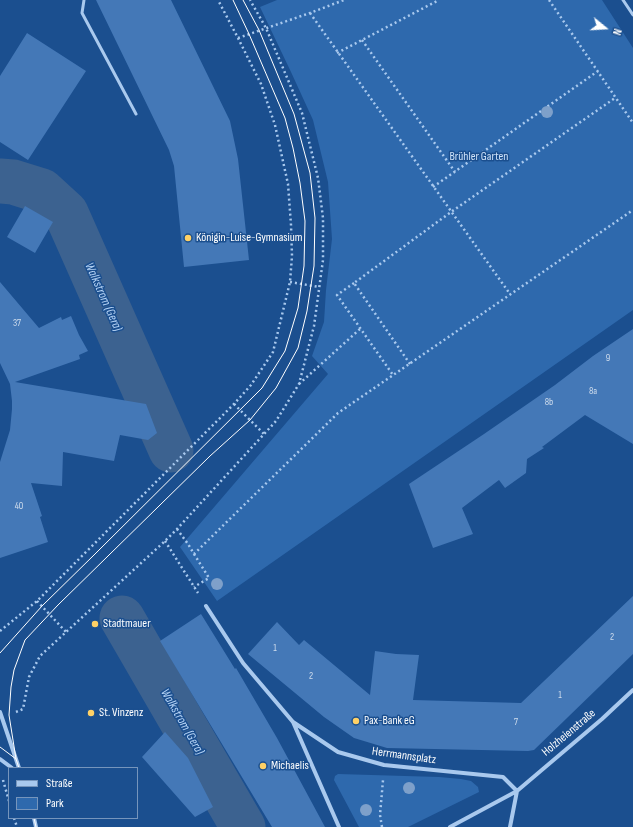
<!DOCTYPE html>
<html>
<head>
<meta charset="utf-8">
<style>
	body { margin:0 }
	#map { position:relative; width:633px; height:827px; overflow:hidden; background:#1b4f8f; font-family:"Sofia Sans Condensed",sans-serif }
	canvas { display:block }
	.legend { position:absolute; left:8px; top:767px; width:130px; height:52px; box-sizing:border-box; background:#1b4f8f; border:1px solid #7695bc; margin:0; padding:5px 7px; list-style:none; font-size:12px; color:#fff }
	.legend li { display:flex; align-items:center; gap:8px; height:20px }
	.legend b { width:20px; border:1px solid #7695bc }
	.north { position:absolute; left:585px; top:8px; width:40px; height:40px; -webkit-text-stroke:3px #1b4f8f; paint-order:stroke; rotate:108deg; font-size:11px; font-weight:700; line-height:16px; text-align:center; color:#fff }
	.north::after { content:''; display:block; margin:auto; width:14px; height:18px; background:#fff; clip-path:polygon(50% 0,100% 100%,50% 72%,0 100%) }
</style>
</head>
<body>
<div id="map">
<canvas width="633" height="827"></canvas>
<ul class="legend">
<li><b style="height:5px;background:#a9c9ee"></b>Straße</li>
<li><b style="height:11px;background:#2e69ad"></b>Park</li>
</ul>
<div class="north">N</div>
</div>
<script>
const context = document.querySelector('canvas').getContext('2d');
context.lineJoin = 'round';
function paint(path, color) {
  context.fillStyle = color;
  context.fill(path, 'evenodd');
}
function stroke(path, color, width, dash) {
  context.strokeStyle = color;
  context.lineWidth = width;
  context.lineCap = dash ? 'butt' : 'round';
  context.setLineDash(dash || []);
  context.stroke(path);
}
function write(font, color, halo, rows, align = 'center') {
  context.font = font + ' "Sofia Sans Condensed",sans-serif';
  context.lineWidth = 3;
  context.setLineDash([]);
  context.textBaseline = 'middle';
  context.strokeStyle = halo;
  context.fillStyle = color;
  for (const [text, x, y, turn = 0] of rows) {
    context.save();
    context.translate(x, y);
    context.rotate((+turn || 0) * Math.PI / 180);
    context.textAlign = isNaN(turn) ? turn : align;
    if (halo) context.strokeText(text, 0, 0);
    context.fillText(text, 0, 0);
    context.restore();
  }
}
const green = new Path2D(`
	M277,0h325l31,48v262l-416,291 -37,-54 148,-173 -16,-18 12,-34 2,-32 6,-51 -4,-57 -15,-62 -22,-48 -31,-65z
	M338,774l101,3 22,2 10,2 7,6 1,5 -71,35h-49l-25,-47 1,-4z`);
const river = new Path2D(`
	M0,181l13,1 29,9 24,22 105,237
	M122,618l121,209`);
const building = new Path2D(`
	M96,0h75l59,121 8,38 11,101 -65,7 -10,-101 -5,-16z
	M27,33l59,38 -58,89 -28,-18v-66z
	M25,206l28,16 -18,31 -28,-16z
	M0,282l39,46 22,-11 1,3 9,-4 8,19 9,16 -9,4 1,4 -65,23 131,22 11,29 -9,7 -28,-5 -6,26 -51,-9 -1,34 -31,-3 11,33 -2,1 8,25 -48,16v-96l10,-32 2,-21v-8l-2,-17 -10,-21z
	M633,329v115l-48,-29 -43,32 2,1 -17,11 -1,14 -21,15 -6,-8 -37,28 11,26 -40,14 -24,-64 75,-50 71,-49 38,-29z
	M633,596v58l-99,96 -6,1 -141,-3 -33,-10 -30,-21 -76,-63 29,-32 22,23 5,-5 66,55 5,-44 21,3 23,1 -6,45 108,3z
	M201,614l34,55 1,-1 41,70 48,89h-53l-112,-186z
	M165,732l23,26 25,49 -18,10 -53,-60z`);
const path = new Path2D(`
	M549,0l84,123
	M310,13l200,281
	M238,38l72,-25 34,-13
	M362,40l93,132
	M337,53l102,-53
	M433,187l165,-116
	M290,282l29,5
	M354,283l-17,12 56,80
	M410,364l-56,-81 97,-71 164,-114
	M299,384l61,-55
	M234,404l30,30
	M177,529l11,15 6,10 144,-141 295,-203
	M165,541l33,52
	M194,554l15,24 -15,9
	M37,601l29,31
	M0,631l37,-30 197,-197 17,-19 22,-33 17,-70 2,-26 -1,-31 -3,-41 -13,-59 -14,-41 -23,-46 -20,-38
	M16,712l7,-3 6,-32 11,-21 125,-115 12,-12 99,-108 23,-37 15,-58 9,-66v-42l-5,-40 -16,-65 -36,-85 -16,-28
	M3,780l6,21
	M14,818l3,9
	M382,827l-2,-12 3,-35`);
const lane = new Path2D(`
	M84,0l-2,13 54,101
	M623,0l10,15`);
const street = new Path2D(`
	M206,606l37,57 50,59 46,105
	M0,712l19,56
	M293,722l45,30 46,13 119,12 14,14
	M0,759l12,9
	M34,818l2,9
	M450,827l67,-36 85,-72 31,-29
	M510,827l7,-36`);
const tram = new Path2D(`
	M0,653l42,-47 53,-52 167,-166 23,-37 13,-43 6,-42 1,-45 -5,-38 -7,-35 -8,-30 -36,-84 -16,-34
	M0,747l16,12
	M19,768l-3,-9 -7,-44 2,-28 3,-17 11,-30 33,-35 152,-149 40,-36 26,-32 22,-40 9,-37 7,-45 1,-48 -5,-45 -16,-59 -35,-84 -16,-30
	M34,818l2,9`);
const trees = [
	[547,112],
	[217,584],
	[409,788],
	[366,810]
];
const markers = [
	[188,238,4,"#ffd166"],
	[95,624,4,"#ffd166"],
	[91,713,4,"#ffd166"],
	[356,721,4,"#ffd166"],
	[263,766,4,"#ffd166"]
];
const numberNames = [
	["37",17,323],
	["9",608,358],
	["8a",593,391],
	["8b",549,402],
	["40",19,506],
	["2",612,637],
	["1",275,648],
	["2",311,676],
	["1",560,695],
	["7",516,722]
];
const parkNames = [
	["Brühler Garten",479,157]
];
const poiNames = [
	["Königin-Luise-Gymnasium",196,238],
	["Stadtmauer",103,624],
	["St. Vinzenz",99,713],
	["Pax-Bank eG",364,721],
	["Michaelis",271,766]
];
const streetNames = [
	["Holzheienstraße",569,733,-40],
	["Herrmannsplatz",404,756,8]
];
const waterNames = [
	["Walkstrom (Gera)",103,297,66],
	["Walkstrom (Gera)",182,722,60]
];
paint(green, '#2e69ad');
stroke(river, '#3c6290', 45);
paint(building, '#4478b7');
stroke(path, '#a9c9ee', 2.5, [2, 3]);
stroke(lane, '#a9c9ee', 3);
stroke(street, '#a9c9ee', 4);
stroke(tram, '#fff', 1);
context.fillStyle = '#7ea0ca';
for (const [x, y] of trees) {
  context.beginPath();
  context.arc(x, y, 6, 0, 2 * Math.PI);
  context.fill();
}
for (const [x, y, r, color] of markers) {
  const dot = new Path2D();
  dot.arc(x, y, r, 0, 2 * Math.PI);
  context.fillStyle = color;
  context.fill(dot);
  stroke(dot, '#1b4f8f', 1.5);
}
write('10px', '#d0dded', null, numberNames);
write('12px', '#cfe3fa', '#1b4f8f', parkNames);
write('12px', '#fff', '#1b4f8f', poiNames, 'left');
write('12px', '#fff', '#1b4f8f', streetNames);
write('italic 13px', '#b5d3f5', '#1b4f8f', waterNames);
</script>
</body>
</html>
